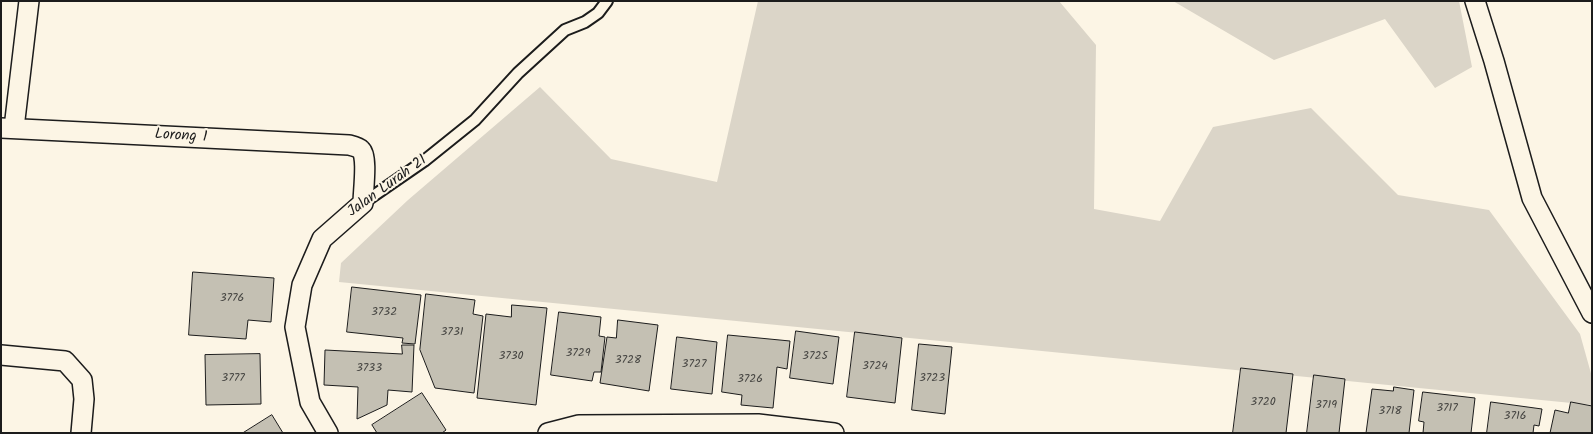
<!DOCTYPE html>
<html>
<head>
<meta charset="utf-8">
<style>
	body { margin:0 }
	#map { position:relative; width:1593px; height:434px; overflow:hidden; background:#fcf5e5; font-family:Kalam,sans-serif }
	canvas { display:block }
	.frame { position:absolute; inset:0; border:2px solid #1c1c1c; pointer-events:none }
</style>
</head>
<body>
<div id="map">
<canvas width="1593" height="434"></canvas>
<div class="frame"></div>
</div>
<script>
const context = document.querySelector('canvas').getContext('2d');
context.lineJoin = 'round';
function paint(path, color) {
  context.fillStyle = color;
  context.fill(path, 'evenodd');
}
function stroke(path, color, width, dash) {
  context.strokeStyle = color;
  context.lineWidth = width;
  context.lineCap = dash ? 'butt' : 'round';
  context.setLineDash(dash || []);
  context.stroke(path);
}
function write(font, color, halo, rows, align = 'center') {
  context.font = font + ' Kalam,sans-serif';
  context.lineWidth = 4;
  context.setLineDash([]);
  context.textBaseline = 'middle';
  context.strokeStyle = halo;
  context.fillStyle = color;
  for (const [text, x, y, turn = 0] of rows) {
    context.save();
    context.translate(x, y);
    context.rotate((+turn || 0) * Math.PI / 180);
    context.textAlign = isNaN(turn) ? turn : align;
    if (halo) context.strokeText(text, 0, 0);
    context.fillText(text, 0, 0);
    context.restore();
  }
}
const green = new Path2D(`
	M758,1h301l37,44 -2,164 66,12 53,-94 98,-19 87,87 91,15 91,124 12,43v28l-1253,-123 2,-19 67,-63 132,-113 71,72 106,23z
	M1173,1h286l13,66 -37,21 -50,-69 -111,41z`);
const building = new Path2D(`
	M193,272l81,6 -3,44 -23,-2 -2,19 -57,-4z
	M352,287l69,8 -6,49 -13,-1 1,-5 -56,-6z
	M426,294l49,6 -2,14 10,2 -9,77 -39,-5 -15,-38z
	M512,305l35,3 -11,97 -59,-7 9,-84 25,3z
	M559,312l42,5 -2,19 6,1 -4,35h-7l-2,9 -41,-6z
	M618,320l40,5 -9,66 -49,-8 7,-46 9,1z
	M796,331l43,6 -6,47 -43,-6z
	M855,332l47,6 -7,65 -48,-6z
	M728,335l62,6 -3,28 -10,-2 -4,41 -32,-3 1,-10 -20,-3z
	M677,337l40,5 -5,52 -41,-5z
	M919,344l33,3 -7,67 -33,-4z
	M402,345h12l-2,47 -24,-2 -1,15 -30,14 1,-32 -34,-2 1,-35 77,4z
	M260,354l1,50 -55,1 -1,-50z
	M1241,368l52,6 -7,59h-53z
	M1314,375l31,4 -6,54h-32z
	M1394,387l20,3 -5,43h-43l6,-44 21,2z
	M1423,392l52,6 -4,35h-48l1,-11 -5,-1z
	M422,393l24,37 -4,3h-65l-5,-8z
	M1491,402l51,7 -3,17 -5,-1 -1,8h-46z
	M1571,402l21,4v27h-42l5,-23 13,3z
	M272,415l11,18h-40z`);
const service = new Path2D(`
	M363,203l61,-42 51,-41 43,-47 47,-43 20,-8 13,-9 9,-12`);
const minor = new Path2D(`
	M1475,1l19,60 38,137 60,115
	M1,128l348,17c4,1 9,2 12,5 7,6 2,42 2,53l-41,36 -20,46 -7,42 15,75 18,31
	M14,128l15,-127
	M1,355l64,6 17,19 2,19 -3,34
	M548,433l31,-8 179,-1 76,9`);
const numberNames = [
	["3776",232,299],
	["3732",384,313],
	["3731",452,333],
	["3729",578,354],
	["3730",511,357],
	["3725",815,357],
	["3728",628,361],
	["3727",694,365],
	["3724",875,367],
	["3733",369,369],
	["3777",233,379],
	["3723",932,379],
	["3726",750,380],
	["3720",1263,403],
	["3719",1326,406],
	["3717",1447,409],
	["3718",1390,412],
	["3716",1515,417]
];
const streetNames = [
	["Lorong 1",181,137,3],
	["Jalan Lurah 21",388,187,-36]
];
paint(green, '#dbd5c8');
paint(building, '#c4c0b3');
stroke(building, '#1c1c1c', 1);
stroke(service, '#1c1c1c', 14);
stroke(minor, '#1c1c1c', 22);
stroke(service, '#fcf5e5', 10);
stroke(minor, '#fcf5e5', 19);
write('12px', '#464542', null, numberNames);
write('15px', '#1c1c1c', '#fcf5e5', streetNames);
</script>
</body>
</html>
